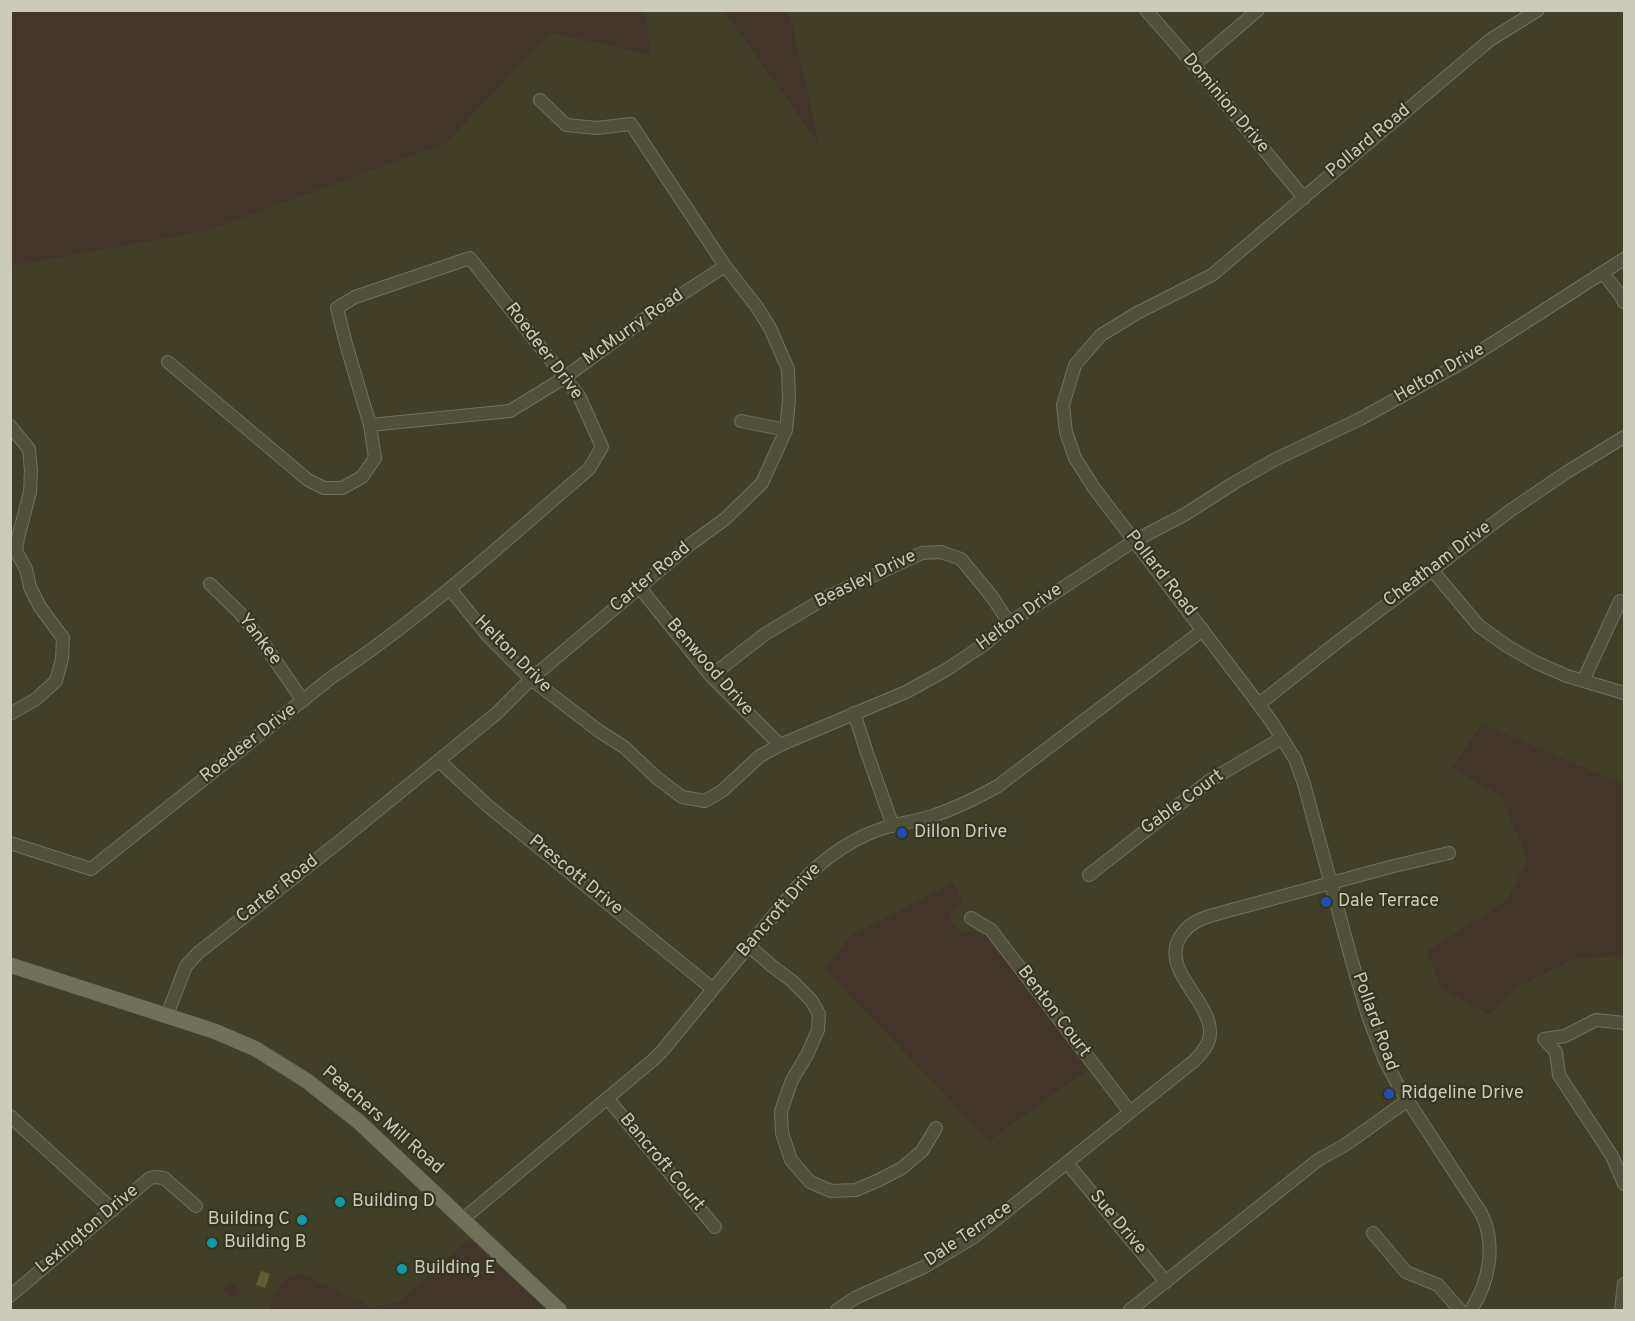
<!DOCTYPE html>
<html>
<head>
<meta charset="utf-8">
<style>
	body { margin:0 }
	#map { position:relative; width:1635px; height:1321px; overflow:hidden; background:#414027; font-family:Overpass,sans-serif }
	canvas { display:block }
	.frame { position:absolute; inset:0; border:12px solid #cbcbb8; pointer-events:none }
</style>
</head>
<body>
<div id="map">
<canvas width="1635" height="1321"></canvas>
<div class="frame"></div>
</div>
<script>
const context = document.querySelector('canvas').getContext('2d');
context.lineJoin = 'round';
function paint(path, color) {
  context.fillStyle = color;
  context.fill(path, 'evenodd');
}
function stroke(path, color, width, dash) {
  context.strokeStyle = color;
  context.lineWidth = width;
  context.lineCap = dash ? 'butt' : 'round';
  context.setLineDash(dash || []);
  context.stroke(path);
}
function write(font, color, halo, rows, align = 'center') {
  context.font = font + ' Overpass,sans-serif';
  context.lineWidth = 4.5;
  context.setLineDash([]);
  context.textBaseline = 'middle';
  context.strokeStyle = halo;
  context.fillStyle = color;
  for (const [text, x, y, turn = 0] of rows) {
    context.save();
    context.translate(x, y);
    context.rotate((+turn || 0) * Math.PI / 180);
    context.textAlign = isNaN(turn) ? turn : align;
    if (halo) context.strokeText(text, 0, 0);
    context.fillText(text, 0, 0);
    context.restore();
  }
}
const green = new Path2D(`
	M11,10l635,1 4,44 -100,-23 -104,111 -241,88 -194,35z
	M724,11h65l30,133z
	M1482,724l138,59 4,1v172l-48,2 -57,28 -29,29 -48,-26 -15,-37 80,-52 21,-40 -27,-64 -49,-28z
	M953,883l9,20 -11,10v11l9,7 25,3 9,8 93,128 -98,71 -164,-172 25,-33z
	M469,1239l77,71h-276c-1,-11 11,-32 23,-35 4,-1 11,0 15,0l7,6 25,10 9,6 10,3 10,8 31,-7z
	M229,1283l6,1 6,8 -6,5 -6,-2 -6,-6z`);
const water = new Path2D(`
	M261,1271l9,3 -5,14 -9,-3z`);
const minor = new Path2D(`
	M1146,10l48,55 110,133
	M1194,65l64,-55
	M1603,273l18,23 3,6
	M741,421l45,9
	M370,425l140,-14 54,-33 86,-63 75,-49
	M10,426l19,23 2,22 -1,21 -12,46 -2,13 10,18 4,18 10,20 23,31 -1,21 -6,22 -20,18 -26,15
	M1432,570l47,56 28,20 28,16 32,14 57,17
	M210,584l31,30 25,33 37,54
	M640,588l71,88 69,69
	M450,589l38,47 43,43 68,52 25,16 33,31 25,19 23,4 17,-10 38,-35 20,-11 126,-53 40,-22 39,-26 24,-21 125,-82 50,-26 50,-32 40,-23 86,-41 105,-58 159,-102
	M711,676l54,-42 62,-37 95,-44 19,-1 20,7 32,39 16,25
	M1583,681l37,-80
	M1259,704l76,-60 176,-134 56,-38 57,-35
	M854,713l13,40 26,73
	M439,761l49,45 225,183
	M10,843l81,26 241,-192c92,-61 174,-137 257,-208l13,-22 -23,-51 -109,-138 -115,39 -18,11 9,36 24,81 5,33 -13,19 -20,11h-18l-16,-8 -140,-118
	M1089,875l120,-94 73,-43
	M971,918l20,12 139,182
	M749,946l23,20 20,15 19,19 8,14 -1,16 -11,25 -15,25 -11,31 1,22 9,27 19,22 21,9 25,-1 23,-10 23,-12 20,-17 14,-23
	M167,1015l19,-49 12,-13 142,-112 157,-128 34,-34 161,-136 33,-24 37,-36 24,-53 3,-30 -1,-31 -18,-41 -13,-21 -32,-41 -94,-142 -34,4 -31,-3 -26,-25
	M1624,1023l-28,-3 -31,16 -21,3 12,13 3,23 53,81 12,28
	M607,1098l108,129
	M10,1116l103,94
	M1067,1163l99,119
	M463,1219l190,-159 10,-10 134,-163c26,-29 58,-52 97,-62 13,-3 27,-5 41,-10 22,-7 43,-18 63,-29l205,-156
	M1373,1233l33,39 32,13 22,25
	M10,1296l140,-118 5,-1 9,1 32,28
	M837,1310l18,-12 69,-31 50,-30 220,-176c8,-8 16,-17 16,-28 1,-34 -53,-64 -28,-99 8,-11 18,-15 31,-19l177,-48 59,-14
	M1130,1310l188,-150 27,-15 63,-45
	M1471,1310c18,-28 26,-65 10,-97l-82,-126 -14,-26 -17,-45 -17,-58 -47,-174 -9,-25 -24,-38 -20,-27 -157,-206 -19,-30 -9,-26 -3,-27 12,-40 26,-30 36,-22 75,-38 278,-235 48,-30
	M1621,1310l3,-26`);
const major = new Path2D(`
	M10,965l204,66 42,18 51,32 52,41 200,188`);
const markers = [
	[902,833,6,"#1a4fb4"],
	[1326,902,6,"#1a4fb4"],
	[1389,1094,6,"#1a4fb4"],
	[340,1202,6,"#0f9aa8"],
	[302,1220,6,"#0f9aa8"],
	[212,1243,6,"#0f9aa8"],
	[402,1269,6,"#0f9aa8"]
];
const streetNames = [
	["Dominion Drive",1225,104,50],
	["Pollard Road",1369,142,-40],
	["McMurry Road",634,328,-35],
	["Roedeer Drive",543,352,53],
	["Helton Drive",1440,374,-30],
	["Cheatham Drive",1438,565,-37],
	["Pollard Road",1160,574,52],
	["Carter Road",651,578,-40],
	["Beasley Drive",866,580,-26],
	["Helton Drive",1020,618,-36],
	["Yankee",259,640,53],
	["Helton Drive",512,655,45],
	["Benwood Drive",709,668,49],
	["Roedeer Drive",249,744,-38],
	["Gable Court",1183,803,-36],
	["Prescott Drive",575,876,39],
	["Carter Road",278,890,-38],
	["Bancroft Drive",780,911,-49],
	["Benton Court",1053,1012,53],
	["Pollard Road",1374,1022,70],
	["Peachers Mill Road",382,1121,41],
	["Bancroft Court",661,1163,50],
	["Sue Drive",1117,1223,50],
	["Lexington Drive",88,1230,-40],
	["Dale Terrace",969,1235,-34]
];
const poiNames = [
	["Dillon Drive",914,833],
	["Dale Terrace",1338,902],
	["Ridgeline Drive",1401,1094],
	["Building D",352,1202],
	["Building C",290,1220,"right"],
	["Building B",224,1243],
	["Building E",414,1269]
];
paint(green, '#423529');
paint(water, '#605d34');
stroke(minor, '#71705c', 14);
stroke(major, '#5d5c48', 16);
stroke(minor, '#51503b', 12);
stroke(major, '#717059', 15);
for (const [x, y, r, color] of markers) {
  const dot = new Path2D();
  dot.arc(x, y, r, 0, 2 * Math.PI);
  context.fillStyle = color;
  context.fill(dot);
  stroke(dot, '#363520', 2);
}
write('18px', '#cbcbb8', '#363520', streetNames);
write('18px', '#cbcbb8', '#363520', poiNames, 'left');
</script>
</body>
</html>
